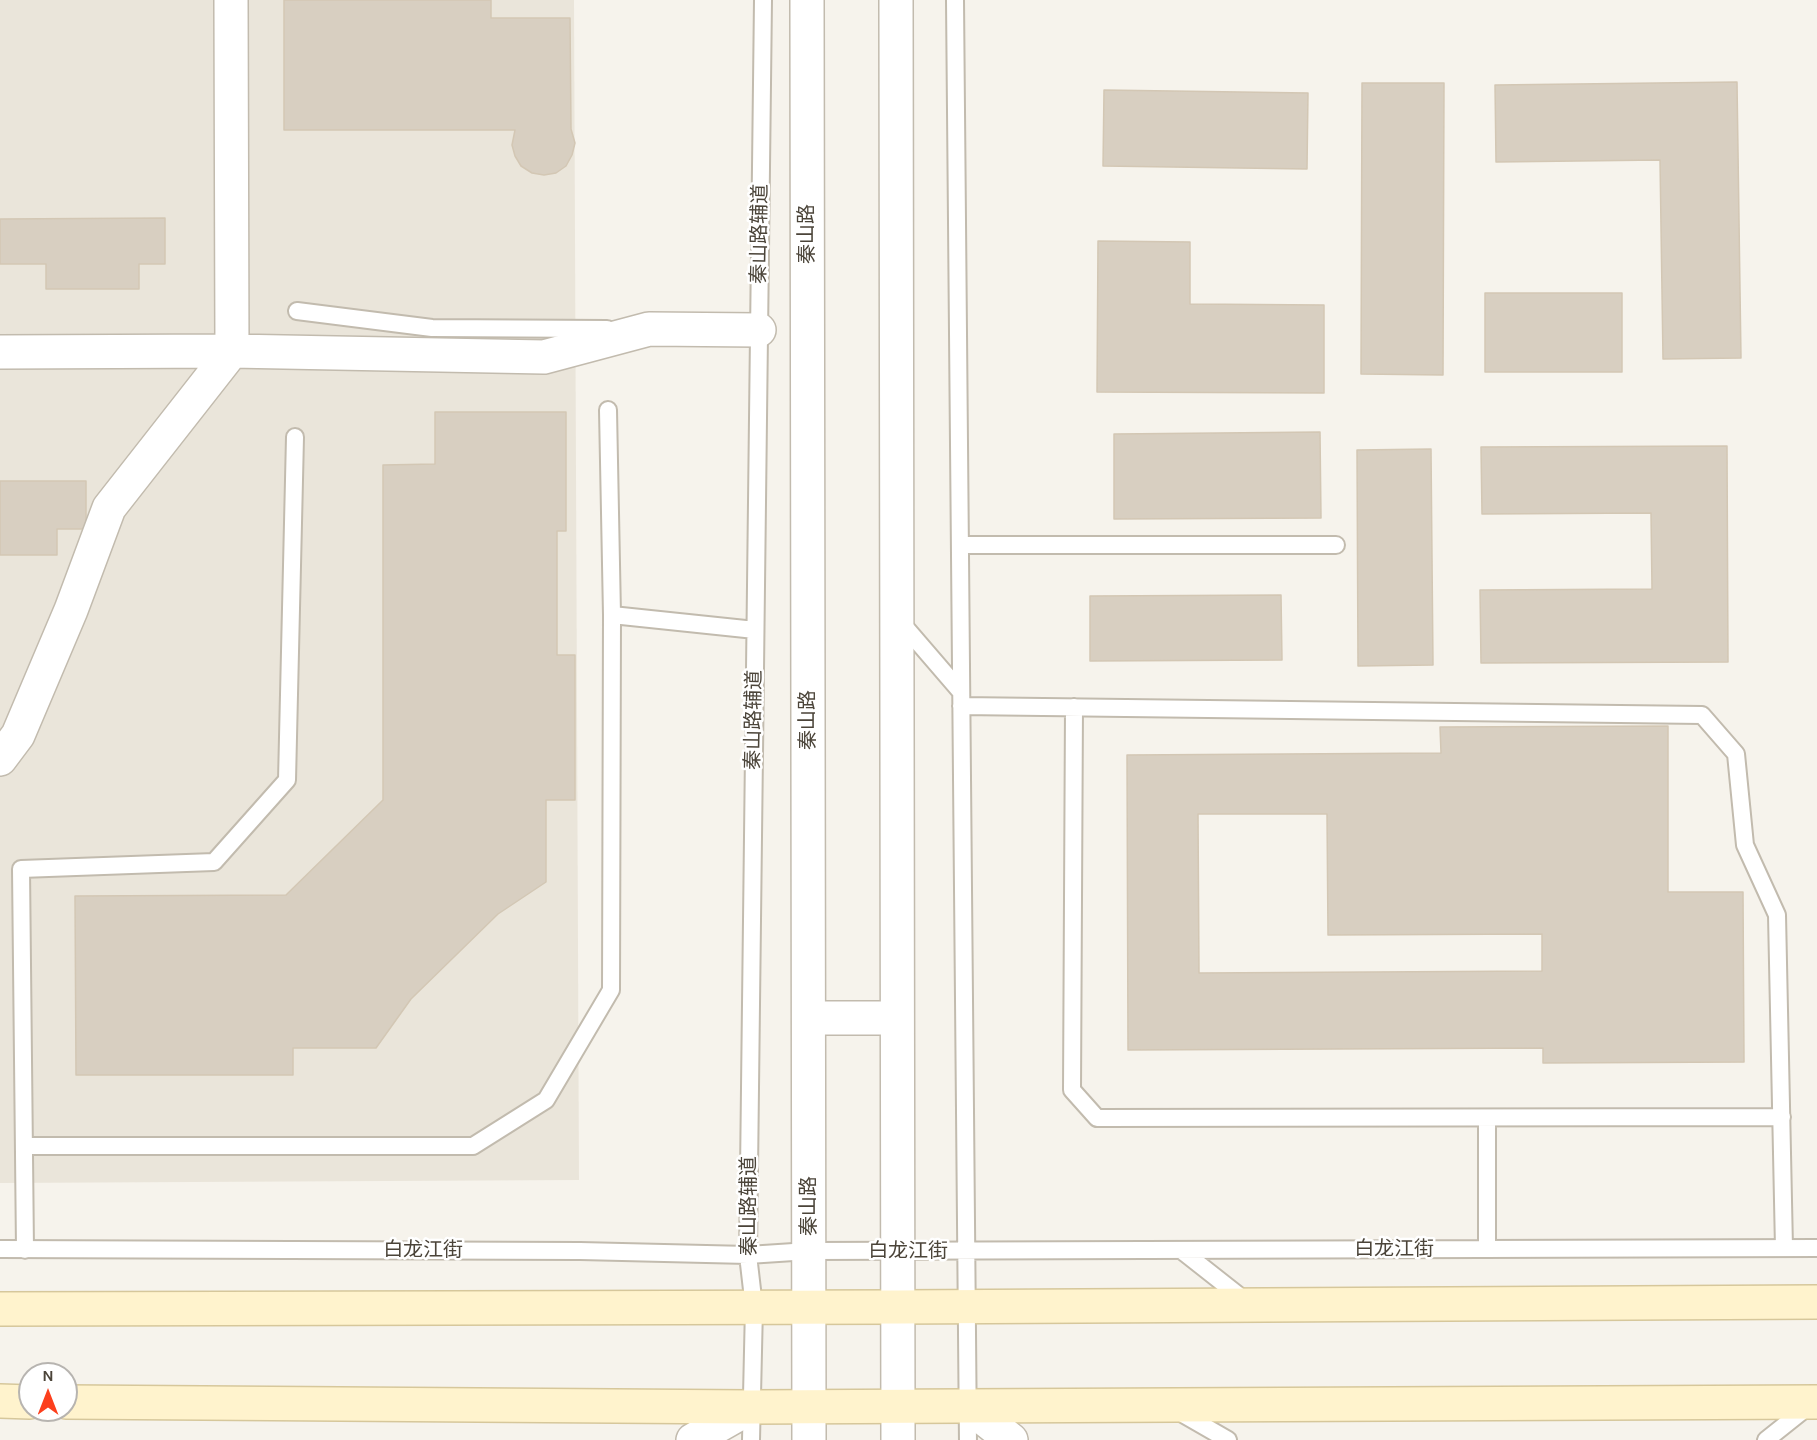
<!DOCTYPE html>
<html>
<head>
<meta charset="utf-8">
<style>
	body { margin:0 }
	#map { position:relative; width:1817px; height:1440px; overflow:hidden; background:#f6f3ec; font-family:Karla,sans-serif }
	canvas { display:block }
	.north { position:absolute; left:18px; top:1362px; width:60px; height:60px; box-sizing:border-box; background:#fff; border:2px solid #b7b4b0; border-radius:50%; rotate:0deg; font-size:16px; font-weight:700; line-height:24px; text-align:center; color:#4b4439 }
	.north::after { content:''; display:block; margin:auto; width:21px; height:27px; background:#fc3f1d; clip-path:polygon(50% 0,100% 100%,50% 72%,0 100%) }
</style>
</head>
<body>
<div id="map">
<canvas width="1817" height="1440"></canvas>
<div class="north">N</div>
</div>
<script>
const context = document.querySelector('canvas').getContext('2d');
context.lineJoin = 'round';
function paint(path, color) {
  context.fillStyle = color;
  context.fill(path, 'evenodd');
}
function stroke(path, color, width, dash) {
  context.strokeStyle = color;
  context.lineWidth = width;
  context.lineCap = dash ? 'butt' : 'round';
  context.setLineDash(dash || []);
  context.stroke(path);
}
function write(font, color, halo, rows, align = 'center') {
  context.font = font + ' Karla,"Noto Sans SC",sans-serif';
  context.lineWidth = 5;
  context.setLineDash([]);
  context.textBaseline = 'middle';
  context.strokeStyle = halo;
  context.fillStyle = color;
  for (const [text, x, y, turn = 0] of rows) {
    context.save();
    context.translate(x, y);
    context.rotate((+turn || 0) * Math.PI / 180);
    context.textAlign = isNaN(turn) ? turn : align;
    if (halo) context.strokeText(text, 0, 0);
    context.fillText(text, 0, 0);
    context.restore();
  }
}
const residential = new Path2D(`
	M0,0h574l5,1180 -579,3z`);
const building = new Path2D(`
	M284,0h207v18h79l1,111 4,14 -3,12 -6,11 -10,7 -12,2 -12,-2 -11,-7 -6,-10 -3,-11 3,-15h-231z
	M1737,82l4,276 -78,1 -3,-199 -164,2 -1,-77z
	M1362,83h82l-1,292 -82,-1z
	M1104,90l204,3 -1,76 -204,-3z
	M165,218v46h-26v25h-93v-25h-46v-45z
	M1098,241l92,1v62l134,1v88l-227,-1z
	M1485,293h137v79h-137z
	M435,412h131v119h-9v124h18v145h-29v82l-48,32 -87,85 -35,49h-83v27h-217l-1,-179 211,-1 97,-95v-335l52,-1z
	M1320,432l1,86 -207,1v-85z
	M1727,446l1,216 -247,1 -1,-73 172,-1 -1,-76 -169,1 -1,-67z
	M1431,449l2,216 -75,1 -1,-216z
	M0,481h86v48h-29v26h-57z
	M1281,595l1,65 -192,1v-65z
	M1668,726v166h75l1,170 -201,1v-15l-415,2 -1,-295 314,-2 -1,-26zM1198,814h129l1,121 214,-1v37l-343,2z`);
const service = new Path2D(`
	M955,0l13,1440
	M297,311l135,17 175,1
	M960,545h376
	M612,615l143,15
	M899,620l62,72
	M961,706l741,9 34,39 9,91 32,70 7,333
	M1074,707l-2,383 25,28 685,-1
	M1487,1118v131
	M24,1146h449l73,-46 65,-110 1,-375 -4,-205
	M0,1249l580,2 168,4 61,-4 1008,-3
	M25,1250l-4,-381 193,-7 73,-82 8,-343
	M1181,1250l66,52
	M1176,1410l52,30
	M751,1440l3,-133 -6,-52 15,-1255
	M1766,1440l44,-35`);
const minor = new Path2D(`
	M0,352l232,-1 312,6 105,-28 110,1
	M0,759l18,-24 53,-125 38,-102 123,-157 -1,-351
	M968,1406l43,34
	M693,1440l58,-33`);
const tertiary = new Path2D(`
	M807,0l2,1440
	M896,0l2,1440
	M809,1018h88`);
const secondary = new Path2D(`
	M0,1309l898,-2 919,-5
	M0,1401l30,1
	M66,1402l685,5 1066,-5`);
const streetNames = [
	["秦山路辅道",760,234,-89],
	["秦山路",807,234,-90],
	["秦山路辅道",754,720,-89],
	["秦山路",808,720,-90],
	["秦山路辅道",749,1206,-90],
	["秦山路",809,1206,-90],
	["白龙江街",1394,1249],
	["白龙江街",423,1250],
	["白龙江街",908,1251]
];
paint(residential, '#eae5da');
paint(building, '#d8cfc1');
stroke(building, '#d3c7b4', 1.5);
stroke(service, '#c2bbae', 20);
stroke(minor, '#c2bbae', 36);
stroke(tertiary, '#c2bbae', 36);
stroke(secondary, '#d6c79b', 36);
stroke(service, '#fff', 16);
stroke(minor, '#fff', 33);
stroke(tertiary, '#fff', 33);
stroke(secondary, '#fff3cd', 33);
write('20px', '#4b4439', '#fff', streetNames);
</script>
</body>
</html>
